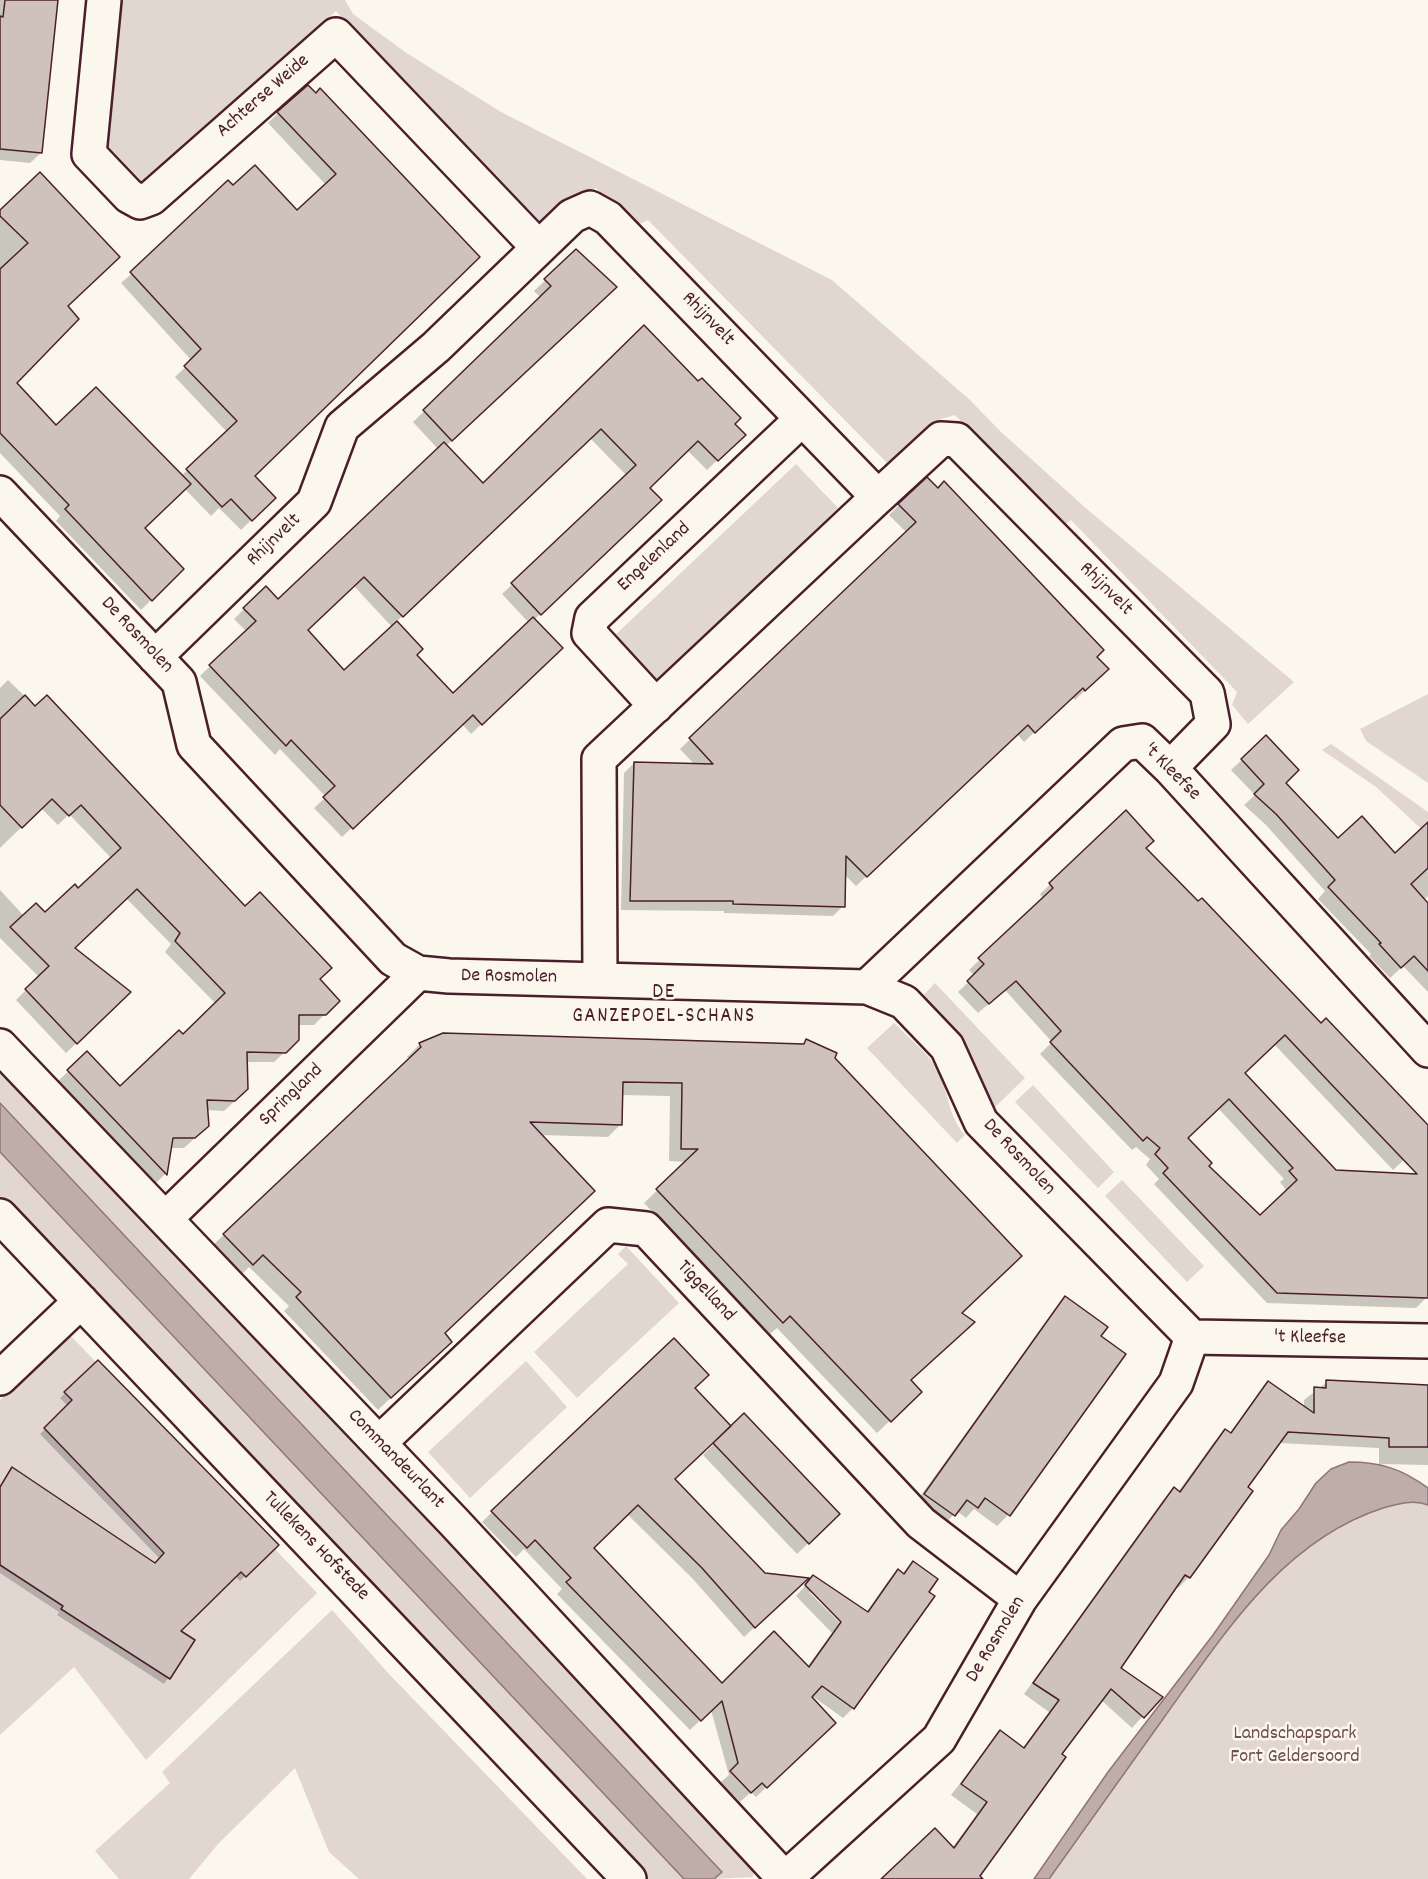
<!DOCTYPE html>
<html>
<head>
<meta charset="utf-8">
<style>
	body { margin:0 }
	canvas { display:block; background:#fbf7ec }
</style>
</head>
<body>
<canvas width="1428" height="1879"></canvas>
<script>
const context = document.querySelector('canvas').getContext('2d');
context.lineJoin = 'round';
function paint(path, color) {
  context.fillStyle = color;
  context.fill(path, 'evenodd');
}
function stroke(path, color, width, dash) {
  context.strokeStyle = color;
  context.lineWidth = width;
  context.lineCap = dash ? 'butt' : 'round';
  context.setLineDash(dash || []);
  context.stroke(path);
}
function write(font, color, halo, rows, align = 'center') {
  context.font = font + ' Dekko,sans-serif';
  context.lineWidth = 5;
  context.setLineDash([]);
  context.textBaseline = 'middle';
  context.strokeStyle = halo;
  context.fillStyle = color;
  for (const [text, x, y, turn = 0] of rows) {
    context.save();
    context.translate(x, y);
    context.rotate((+turn || 0) * Math.PI / 180);
    context.textAlign = isNaN(turn) ? turn : align;
    if (halo) context.strokeText(text, 0, 0);
    context.fillText(text, 0, 0);
    context.restore();
  }
}
const green = new Path2D(`
	M117,0h228l8,14 55,40 93,58 331,168 138,120 30,31 88,79 206,172 -46,42 -16,-19 5,-13 -166,-172 -12,8 -104,-113 -17,5 -50,44 -240,-244 -13,6 -39,-38 -58,37 -202,-214 -196,176 -38,-44z
	M796,464l42,44 -185,175 -41,-45z
	M1428,694v89l-62,-42 -6,-12z
	M1331,744l97,68v23l-52,-48 -54,-37z
	M935,983l90,95 -37,36 -72,-111z
	M894,1023c15,15 37,32 46,52 8,20 10,44 25,60l-8,8 -90,-95z
	M0,1064l755,801 -2,12 -39,2 8,-8 -722,-768z
	M1033,1085l81,87 -16,16 -83,-86z
	M0,1152l684,727h-42l-642,-680z
	M1122,1180l82,86 -17,16 -82,-86z
	M626,1246l53,57 -102,95 -43,-46 94,-88 -10,-10z
	M69,1334l248,259 -171,167 -72,-93 -74,68v-335z
	M526,1361l41,46 -97,91 -42,-46z
	M1349,1462c32,0 53,7 79,26v391h-394l74,-107 105,-137 56,-80 12,-25 18,-21 17,-26 15,-14z
	M332,1610l57,64 198,205h-228l-30,-27 -34,-84 -77,76 -29,35h-70l-24,-28 75,-68 -8,-11z`);
const water = new Path2D(`
	M0,1103l722,769 -8,7h-30l-684,-727z
	M1349,1462c32,0 53,7 79,26v17c-14,-6 -31,-1 -45,3 -102,33 -161,129 -220,211 -38,53 -76,106 -114,160h-15l74,-107 105,-137 56,-80 12,-25 18,-21 17,-26 15,-14z`);
const shadow = new Path2D(`
	M0,0h56l-15,153 -11,10 -30,-3z
	M278,113l200,144 -225,219 21,22 -33,32 -22,-22 -8,8 -27,-28 -41,40 39,41 -41,41 -85,-89 4,-5 -60,-63v-241l40,-38 26,133 -51,76 41,45 125,48 46,-44 -52,-55 17,-16 -71,-78 111,-96 65,26 29,-28 -58,-62z
	M576,251l28,47 -158,148 36,39 162,-158 99,108 -36,35 -20,-20 -39,38 2,22 -116,110 17,38 -80,76 -9,-10 -120,113 -28,-29 12,-11 -46,-48 -5,6 -75,-79 46,-45 -12,-12 10,-10 34,-8 160,-152 -25,-27 128,-124 -7,-7zM590,438l37,38 -125,118 27,29 -76,72 -38,-40 -19,-33zM354,586l38,41 -48,45 -38,-42z
	M899,505l196,152 12,12 -32,31 -3,-3 -48,45 -7,-8 -161,152 -12,-12 -1,32 -10,10 -109,-3v-2l-103,-1 3,-137 10,-10 61,2 -15,-16 227,-216 -18,-18z
	M8,680l330,321 -24,24h-17l1,15 -24,22h-28l-10,38 -12,11 -18,-1 -9,26 -13,12h-14l-5,26 -10,10 -97,-103 29,-27 33,34 63,-52 33,-32 -51,-52 6,-8 -45,-46 -53,50 46,55 -53,50 -50,-53 23,-23 -39,-39v-48l24,26 21,-2 33,-24 34,-31 -43,-45 -11,11 -17,-17 -41,40v-160z
	M1266,737l18,46 54,57 57,15 33,-8v49l-4,4 4,5v87l-25,-26 -13,12 -21,-22 2,-2 -53,-55 7,-8 -59,-66 -22,-20 11,-10 -24,-25z
	M1126,812l19,36 176,177 107,102v10l-35,33 -119,-126 -30,29 92,98 92,5v120l-12,12 -149,-5 -113,-119 5,-5 -13,-14 4,-6 -14,-12 -4,3 -92,-96 12,-12 -47,-52 -27,23 -20,-21 17,-16 -6,-6 74,-71 -3,-5zM1218,1108l66,71 -4,3 7,9 -27,26 -53,-51 -21,-28z
	M806,1041l27,17 127,255 -51,68 11,11 -43,41 -100,-105 -7,6 -126,-131 43,-41 -18,-1 1,-65 -49,-1v29l-13,13 -68,-2 -97,198 -6,21 -59,56 -94,-99 5,-5 -40,-39 -10,10 -28,-30 198,-187 -2,-3 13,-13 382,1z
	M1066,1298l33,38 25,18 -116,161 -11,11 -23,-17 -8,9 -9,-7 -14,15 -29,-21 141,-196z
	M98,1362l179,183 -37,36 -5,-5 -56,55 14,10 -29,43 -107,-69 2,-3 -59,-39v-87l13,-17 142,96 5,-6 -120,-125 28,-28 -8,-8z
	M1327,1382l101,4v79l-49,-1v-16l-100,-5 -33,44 -57,90 -11,11 -3,-2 -56,82 41,29 -18,20 -10,11 -31,-28 -41,54 4,3 -87,122h-94l69,-31 25,-34 -26,-19 49,-63 22,17 27,-37 -25,-18 139,-194 11,-11 4,3 36,-50 11,-11 4,3 40,-51 35,25v-8z
	M693,1388l-20,91 91,95 33,14 -53,49 -52,-59 -65,-64 -35,34 130,137 85,-18 25,-34 -36,-37 17,-19 53,36 22,-32 10,-10 4,3 11,-11 -60,145 -10,10 -35,-25 16,40 -68,64 -5,-5 -11,10 -19,-20 8,-7 -18,-65 -21,20 -133,-136 5,-5 -38,-40 -8,8 -34,-35 10,-10zM809,1592l7,3 31,31 -2,2z
	M716,1442l111,83 -30,29 -94,-99z`);
const building = new Path2D(`
	M5,0h53l-16,153 -42,-4v-133l3,1z
	M308,85l8,8 4,-5 160,169 -225,219 21,22 -24,23 -21,-22 -9,8 -36,-38 51,-48 -53,-55 17,-17 -71,-77 98,-92 5,5 22,-20 42,45 39,-36 -59,-62z
	M40,172l80,85 -52,49 11,13 -62,64 39,42 40,-38 95,97 -46,44 39,41 -32,32 -87,-92 4,-4 -69,-72v-164l28,-26 -28,-27v-6z
	M576,249l41,38 -165,154 -29,-31 128,-124 -7,-7z
	M644,325l54,56 4,-3 39,40 -6,6 11,11 -28,26 -20,-20 -48,47 12,12 -121,115 -30,-32 125,-118 -35,-36 -198,188 -39,-40 -56,53 36,40 53,-49 26,28 -6,6 36,38 80,-76 30,31 -81,77 -9,-10 -120,114 -30,-32 12,-11 -44,-46 -5,6 -77,-81 47,-44 -13,-13 23,-22 12,13 166,-157 39,41z
	M927,477l11,11 6,-7 140,148 20,21 -7,7 12,12 -24,22 -2,-3 -48,45 -7,-8 -161,152 -21,-21 -1,51 -112,-3v-3h-103l4,-139 79,2 -24,-26 227,-216 -18,-18z
	M25,695l10,11 12,-11 198,211 15,-14 72,76 -12,11 20,22 -14,14h-27v25l-13,13 -39,-1 1,37 -13,12 -28,-1 2,26 -14,12h-22l-6,37 -100,-105 20,-19 33,35 59,-56 4,4 42,-41 -50,-52 5,-8 -43,-44 -62,59 56,44 -54,52 -52,-55 24,-23 -39,-39 26,-24 9,9 30,-28 3,4 43,-40 -40,-43 -12,11 -17,-17 -30,29 -22,-23v-86z
	M1266,735l33,35 -13,13 52,55 24,-22 33,37 33,-31v46l-17,16 17,19v68l-14,-15 -13,12 -22,-24 2,-1 -53,-56 7,-7 -59,-66 -22,-20 10,-10 -23,-25z
	M1126,810l28,31 -8,7 52,53 4,-3 119,125 5,-5 102,107v173l-151,-5 -114,-120 5,-5 -13,-14 5,-6 -13,-11 -4,4 -93,-99 11,-11 -45,-50 -27,23 -22,-23 17,-17 -6,-6 75,-70 -4,-5zM1285,1035l47,50 85,89 -81,-4 -91,-97zM1229,1099l64,69 -4,3 8,9 -37,35 -51,-49 3,-3 -24,-25z
	M443,1033l361,11 2,-5 31,14 -2,5 187,198 -60,57 13,9 -64,58 11,12 -31,30 -101,-106 -7,7 -127,-134 42,-40h-17l1,-66 -59,-1 -1,43 -92,-3 65,69 -150,142 7,9 -61,56 -95,-101 5,-5 -38,-37 -10,10 -30,-31 198,-187 -2,-4z
	M1065,1296l43,31 -7,9 25,18 -116,162 -25,-18 -7,10 -11,-8 -12,16 -31,-22z
	M674,1338l35,37 -14,13 36,38 -56,53 90,94 44,5 -54,50 -53,-60 -64,-63 -44,43 128,135 52,-52 35,36 32,-45 -36,-37 8,-10 55,37 30,-43 6,5 9,-13 25,18 -9,13 6,4 -81,113 -32,-23 -10,11 24,26 -69,65 -5,-5 -11,10 -21,-22 8,-8 -16,-62 -21,20 -135,-139 5,-4 -36,-38 -8,8 -36,-37z
	M98,1360l181,185 -33,32 -5,-5 -60,59 14,9 -25,39 -109,-70 2,-3 -63,-41v-78l12,-20 143,96 9,-10 -120,-125 28,-28 -8,-8z
	M1326,1380l102,5v62h-39v-9l-101,-6 -40,55 5,4 -63,87 -5,-3 -64,93 42,29 -19,21 -33,-29 -49,65 4,3 -86,119 3,3h-102l54,-51 19,20 33,-46 -26,-18 39,-54 24,18 35,-48 -26,-17 141,-196 6,5 45,-63 6,4 37,-52 46,32v-26l12,1z
	M744,1413l96,101 -31,30 -96,-101z`);
const minor = new Path2D(`
	M104,0l-15,154 40,42 11,6 11,-4 185,-163 202,212
	M0,493l179,189 15,63 199,214 25,14 31,3 418,11 37,15 43,45 34,75 211,215 -16,46 -156,216 -81,140 -154,140
	M155,657l159,-155 28,-75 94,-80 136,-131 18,-8 18,10 270,279 63,-58 16,1 250,253 6,31 -43,44
	M656,706l-67,-73 3,-15 210,-199
	M600,980l-1,-221 279,-262
	M867,987l256,-243 19,-3 28,27 258,282
	M0,1046l454,476 331,357
	M0,1216l629,663
	M165,1219l253,-246
	M1192,1337l236,4
	M0,1378l81,-77
	M379,1443l229,-218 38,4 275,294 99,76`);
const streetNames = [
	["Achterse Weide",264,97,-41],
	["Rhijnvelt",707,320,46],
	["Rhijnvelt",275,541,-44],
	["Engelenland",655,558,-43],
	["Rhijnvelt",1105,590,45],
	["De Rosmolen",136,636,47],
	["'t Kleefse",1171,773,45],
	["De Rosmolen",509,978,1],
	["Springland",292,1096,-44],
	["De Rosmolen",1018,1158,47],
	["Tiggelland",705,1292,47],
	["'t Kleefse",1310,1339,1],
	["Commandeurlant",395,1460,46],
	["Tullekens Hofstede",315,1547,46],
	["De Rosmolen",997,1640,-59]
];
const parkNames = [
	["Landschapspark",1295,1735],
	["Fort Geldersoord",1295,1758]
];
const neighbourhoodNames = [
	["DE",664,994],
	["GANZEPOEL-SCHANS",664,1018]
];
paint(green, '#e2d7d0');
paint(water, '#bfadaa');
stroke(water, '#907477', 1.5);
paint(shadow, '#0003');
paint(building, '#cfc2bc');
stroke(building, '#4a1f2b', 1.5);
stroke(minor, '#4a1f2b', 38);
stroke(minor, '#fbf7ec', 33);
write('20px', '#4a1f2b', '#fbf7ec', streetNames);
write('20px', '#704d54', '#fbf7ec', parkNames);
context.letterSpacing = '1.5px';
write('21px', '#4a1f2b', '#fbf7ec', neighbourhoodNames);
context.letterSpacing = '0px';
</script>
</body>
</html>
